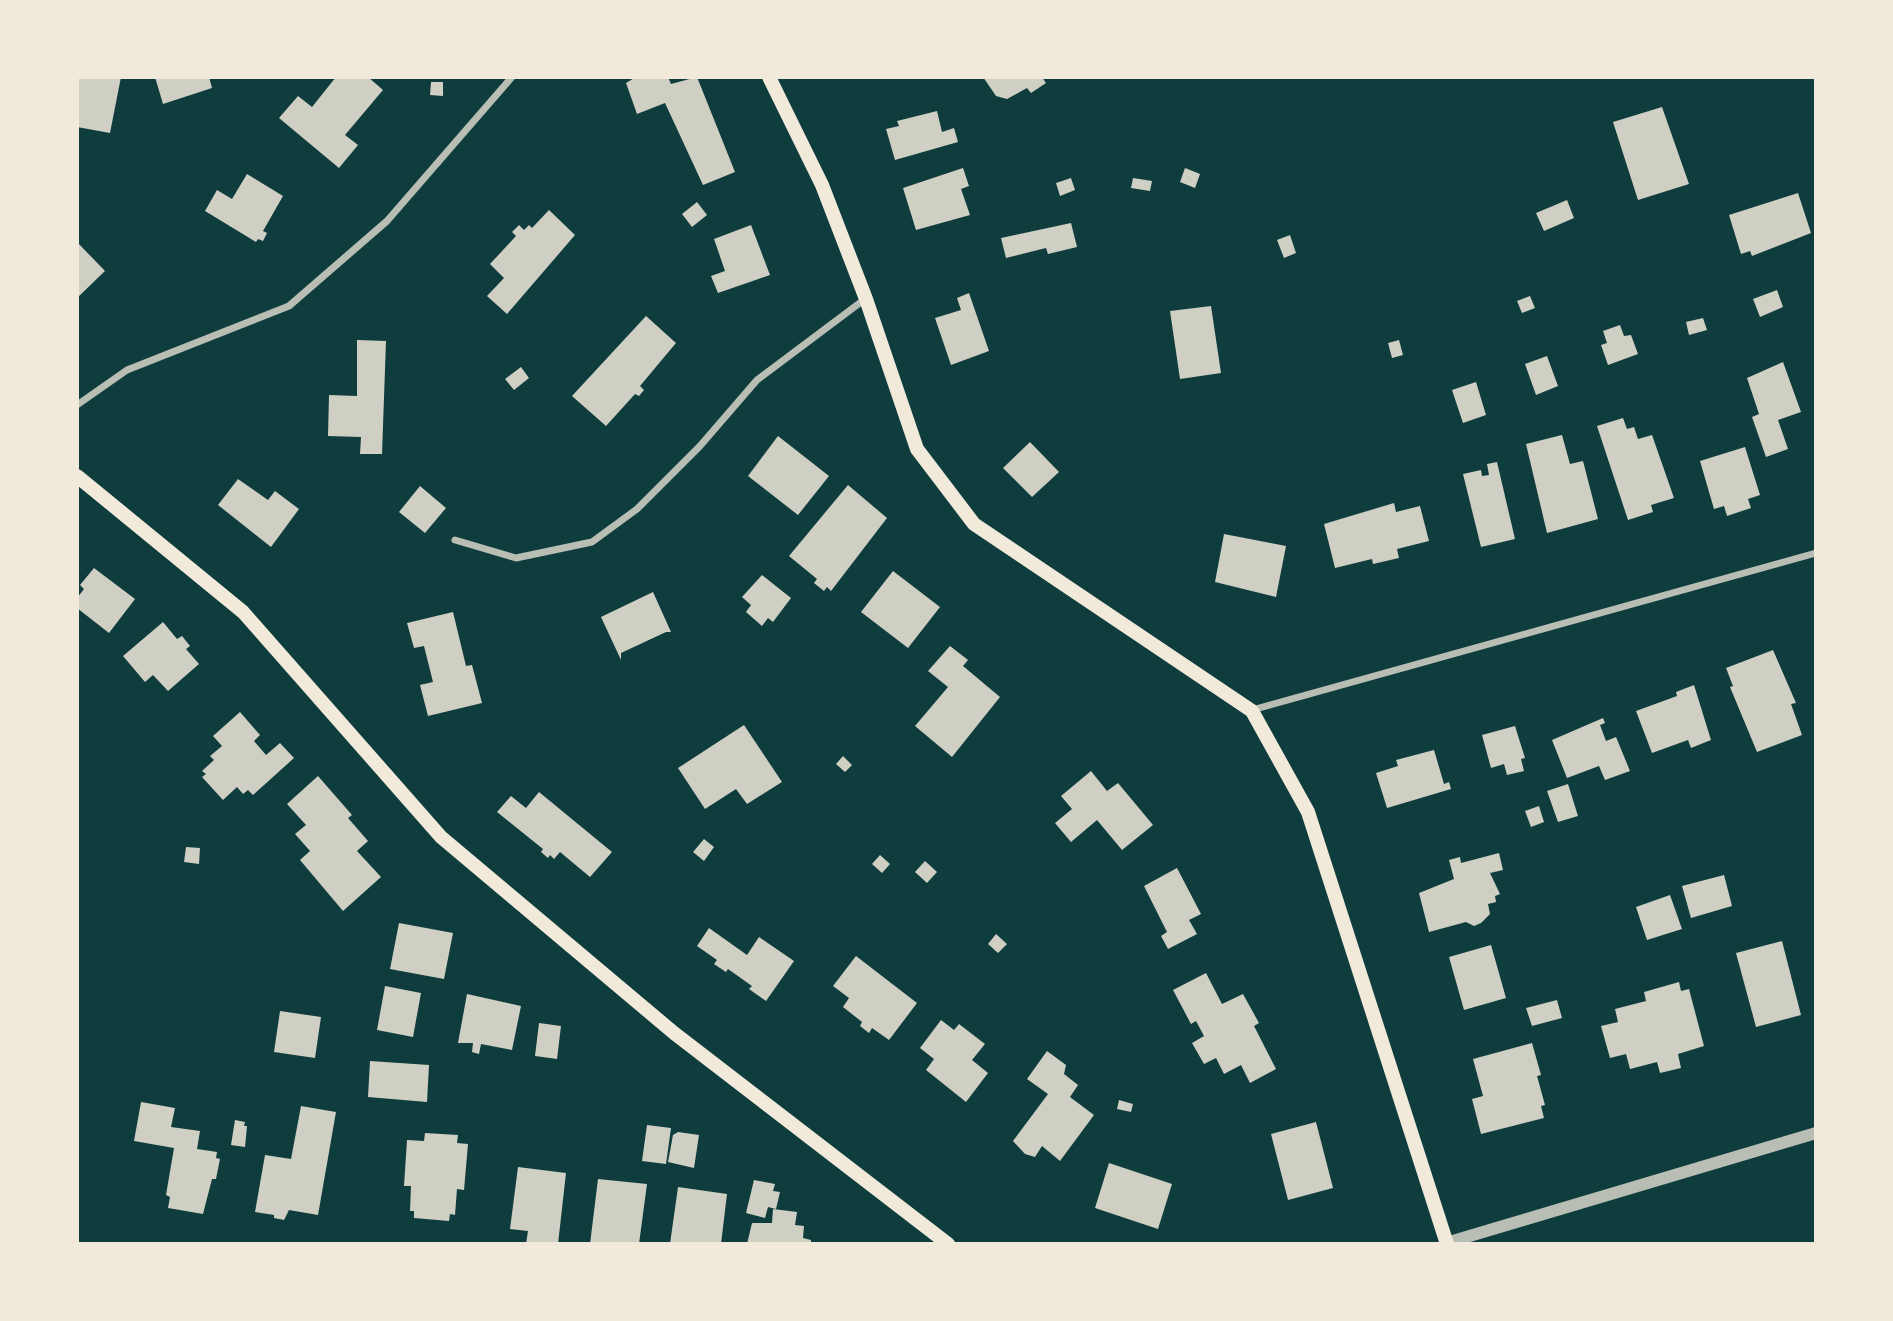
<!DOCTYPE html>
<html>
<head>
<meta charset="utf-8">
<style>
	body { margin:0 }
	#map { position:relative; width:1893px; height:1321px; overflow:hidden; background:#0f3d3e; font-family:"IBM Plex Sans",sans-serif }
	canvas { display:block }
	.frame { position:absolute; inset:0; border:79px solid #f1e9da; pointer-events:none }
</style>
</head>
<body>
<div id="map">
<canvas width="1893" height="1321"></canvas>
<div class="frame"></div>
</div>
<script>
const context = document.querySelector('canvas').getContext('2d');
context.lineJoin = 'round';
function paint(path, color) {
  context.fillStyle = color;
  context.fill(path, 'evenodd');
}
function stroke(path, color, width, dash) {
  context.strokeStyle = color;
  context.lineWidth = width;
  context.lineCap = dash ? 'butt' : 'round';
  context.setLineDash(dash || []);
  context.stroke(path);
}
const building = new Path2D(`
	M77,77h44l-11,56 -33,-6z
	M155,77h54l3,11 -49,16z
	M336,77h32l15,13 -38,45 13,10 -19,23 -60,-50 19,-22 14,11z
	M636,77h32l3,7 26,-7 38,95 -32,13 -38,-82 -28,11 -11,-31z
	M983,77h59l4,6 -15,10 -4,-5 -20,11 -11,-3z
	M431,82h12v14l-13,-1z
	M1662,107l27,77 -51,16 -25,-78z
	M937,111l5,21 12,-4 4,14 -63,18 -9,-31 13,-3 -2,-5z
	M963,168l6,18 -8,3 9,26 -54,15 -13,-42z
	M1185,168l15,6 -5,14 -15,-6z
	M247,174l36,22 -20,35 4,2 -4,8 -5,-2 -2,3 -51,-31 12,-21 15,9z
	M1071,178l4,12 -15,6 -4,-13z
	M1133,178l19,3 -2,10 -19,-3z
	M1798,193l13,40 -59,23 -2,-5 -9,3 -12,-39z
	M1567,200l7,18 -30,13 -8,-18z
	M697,202l10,13 -15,12 -10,-13z
	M549,210l26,25 -68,79 -20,-18 17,-18 -14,-14 26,-28 -4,-4 7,-7 5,5 5,-5 3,3z
	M1071,223l6,24 -29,7 -2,-6 -40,10 -5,-20z
	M751,225l19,50 -52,18 -7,-17 14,-5 -11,-32z
	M1290,235l6,18 -12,5 -7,-18z
	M77,242l28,29 -28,27z
	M1777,290l6,17 -23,10 -7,-18z
	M969,293l20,58 -38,14 -16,-47 26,-8 -4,-12z
	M1530,296l5,12 -13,5 -5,-12z
	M1211,306l10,67 -41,6 -10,-68z
	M646,316l30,27 -36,43 4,4 -5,6 -4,-2 -29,32 -34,-30z
	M1703,318l4,12 -18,5 -3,-13z
	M1620,325l4,11 7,-1 7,19 -30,11 -7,-20 6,-2 -4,-12z
	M357,340l29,1 -4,113h-22l1,-17 -33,-1 1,-41 28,1z
	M1399,340l4,15 -11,3 -4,-15z
	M1547,356l11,30 -22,9 -11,-31z
	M1783,362l18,50 -23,8 10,29 -22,8 -14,-40 7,-3 -12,-36z
	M521,367l8,11 -15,12 -9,-11z
	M1476,382l10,33 -23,8 -11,-33z
	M1623,418l4,11 7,-2 4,12 14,-4 22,63 -23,7 2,7 -25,8 -31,-94z
	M1562,435l8,29 13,-3 15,58 -51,14 -21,-89z
	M778,436l51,40 -31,39 -50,-39z
	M1030,442l29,30 -27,25 -29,-29z
	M1745,447l15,48 -12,4 3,9 -24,8 -3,-10 -10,3 -14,-48z
	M1497,462l18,77 -34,8 -18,-73 18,-4 1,6 7,-1 -2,-11z
	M238,479l30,21 7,-9 24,18 -28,38 -53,-42z
	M848,485l39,33 -56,73 -4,-4 -3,4 -10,-8 3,-4 -28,-23z
	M420,486l26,22 -21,25 -26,-21z
	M1394,503l2,9 24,-6 9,35 -32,8 2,9 -26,6 -1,-5 -37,9 -11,-44z
	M1224,534l62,12 -10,51 -61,-15z
	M94,568l41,31 -26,34 -32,-25v-10l7,-9 -4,-4z
	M893,571l47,36 -32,41 -47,-36z
	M762,575l29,23 -18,24 -5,-4 -6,8 -16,-14 5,-7 -9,-8z
	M653,592l18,40h-5l-45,21v7l-20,-43z
	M453,612l13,54 6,-1 10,38 -54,13 -8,-31 13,-3 -9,-36 -10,2 -7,-25z
	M163,622l14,17 5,-3 8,10 -4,3 13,15 -31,27 -15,-16 -8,7 -22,-26z
	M950,646l18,14 -5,6 37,31 -48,60 -37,-31 33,-39 -20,-16z
	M1773,650l23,53 -5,1 11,31 -45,17 -27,-65 3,-1 -7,-18z
	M1694,685l17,55 -20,8 -3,-8 -36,13 -16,-42 41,-15 -1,-4z
	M240,712l20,23 -6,6 12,14 14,-12 14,15 -41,37 -5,-5 -5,4 -6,-7 -14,13 -21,-23 4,-3 -4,-3 12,-11 -4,-4 12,-10 -9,-10z
	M1603,718l2,5 -5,2 6,16 10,-4 14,34 -25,9 -6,-14 -32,12 -15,-38z
	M744,725l38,57 -35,22 -11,-15 -31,20 -27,-41z
	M1515,726l10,32 -4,1 3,12 -17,4 -3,-11 -13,4 -9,-33z
	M1434,750l10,34 5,-2 2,7 -64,19 -11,-35 22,-7 -2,-6z
	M843,756l9,9 -7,7 -9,-8z
	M1091,771l16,20 11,-8 35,42 -31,25 -25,-30 -26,22 -16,-19 17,-14 -11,-13z
	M318,776l34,39 -4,3 20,23 -11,10 24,26 -38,34 -43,-51 10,-9 -15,-17 11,-9 -19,-21z
	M1568,784l10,32 -20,6 -11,-31z
	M539,792l73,60 -22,25 -30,-25 -6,7 -4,-4 -2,3 -7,-6 2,-3 -46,-37 14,-16 15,12z
	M1539,806l5,16 -13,5 -6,-16z
	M704,839l10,8 -10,14 -11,-9z
	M186,847l14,1 -1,16 -15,-2z
	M1499,853l4,17 -13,3 10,21 -5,2 1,6 -8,2 2,10 -9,9 -7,3 -8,-4 -37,10 -10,-39 35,-14 -5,-19 11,-3 1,6z
	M880,855l10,9 -8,9 -10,-9z
	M925,861l12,11 -10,11 -12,-11z
	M1177,868l24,46 -12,6 8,14 -29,15 -7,-13 6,-4 -23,-46z
	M1724,875l8,31 -41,12 -9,-32z
	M1670,895l12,34 -35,11 -11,-33z
	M399,923l54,10 -9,46 -54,-10z
	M709,928l38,27 12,-18 35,24 -28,40 -17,-12 3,-3 -24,-17 -2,3 -12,-8 3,-4 -20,-14z
	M996,934l11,10 -9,9 -10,-9z
	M1782,941l19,74 -45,12 -20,-74z
	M1491,945l15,53 -42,12 -15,-53z
	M856,956l61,47 -28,37 -17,-12 -3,5 -9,-7 2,-4 -19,-15 6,-9 -16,-12z
	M1206,973l16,31 21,-10 16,29 -5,3 22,43 -26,14 -9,-18 -17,9 -8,-16 -12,6 -12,-21 12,-7 -8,-15 -5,3 -18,-34z
	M1679,982l2,9 8,-2 15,57 -26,8 3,14 -21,5 -3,-11 -27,7 -4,-15 -16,4 -9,-32 17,-4 -3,-13 31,-8 -2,-9z
	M385,986l36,7 -8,44 -36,-7z
	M467,994l54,12 -9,44 -31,-6 -2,10 -7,-2 1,-9h-15z
	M1557,1000l5,18 -30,8 -6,-18z
	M280,1011l41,6 -6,41 -41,-6z
	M941,1020l13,10 5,-6 26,20 -13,16 16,13 -22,29 -40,-32 8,-11 -14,-11z
	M539,1023l22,3 -4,33 -22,-3z
	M1532,1043l9,32 -4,1 8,29 -4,1 3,12 -63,16 -9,-35 11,-3 -10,-37z
	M1047,1051l19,14 -2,9 14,11 -8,12 24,18 -34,46 -18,-15 -7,11 -10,-3 -12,-13 35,-47 -21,-15z
	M370,1061l59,4 -2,37 -59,-5z
	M1119,1100l14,4 -2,8 -14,-3z
	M141,1102l34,6 -4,19 29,4 -3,18 20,3 -1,6 4,1 -4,20h-4l-9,35 -35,-6 2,-11 -4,-2 8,-47 -40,-7z
	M301,1106l35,6 -18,103 -29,-5 -5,10 -10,-2v-3l-19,-3 10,-57 26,4z
	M235,1120l10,2 -1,4h3l-2,21 -14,-2z
	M1316,1122l17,66 -45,12 -17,-66z
	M647,1125l24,3 -5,36 -24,-3z
	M678,1132l21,3 -5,33 -26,-6 5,-27z
	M425,1133l33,2 -1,8 11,1 -4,46 -7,-1 -2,26 -5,-1 -1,7 -35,-3v-7h-4l1,-25h-7l3,-46 17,1z
	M1109,1163l63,21 -14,45 -63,-21z
	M518,1167l48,6 -8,71h-32l2,-13 -18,-2z
	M598,1179l49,5 -8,60h-49z
	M754,1180l21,4 -2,7 7,1 -4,17 -8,-2 -3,11 -19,-5z
	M678,1187l49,7 -6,50h-51z
	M773,1209l24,3 -2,13 9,1 -1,12 8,2v4h-64l5,-21h20z`);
const minor = new Path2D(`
	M77,405l50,-35 162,-64 98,-85 125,-144
	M455,540l61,18 76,-16 45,-33 63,-63 57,-66 108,-81
	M1252,710l564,-157`);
const tertiary = new Path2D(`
	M1446,1243l370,-110`);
const secondary = new Path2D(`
	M769,77l53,108 44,114 51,150 57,75 278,187 56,101 139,432
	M77,476l166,136 198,225 233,196 274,211`);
paint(building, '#cfcfc3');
stroke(minor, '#b8beb3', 7);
stroke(tertiary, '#b8beb3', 12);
stroke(secondary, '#f1e9da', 14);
</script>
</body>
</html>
